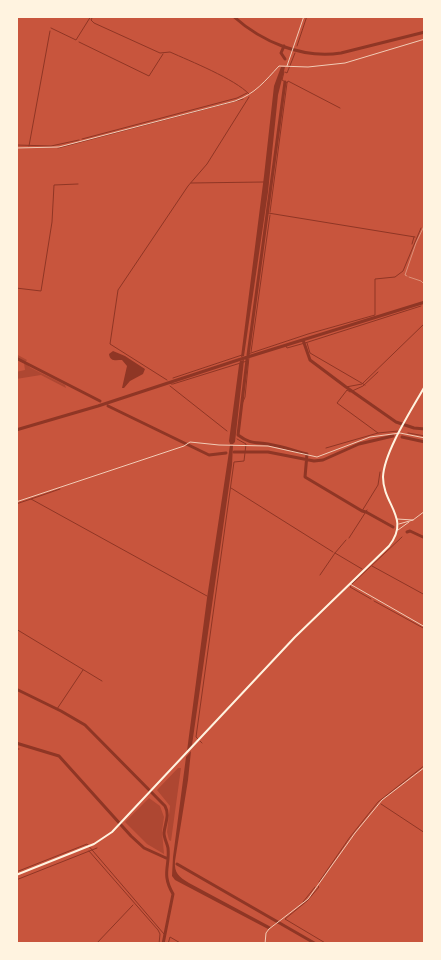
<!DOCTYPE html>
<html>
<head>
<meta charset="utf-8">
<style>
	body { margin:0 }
	#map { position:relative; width:441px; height:960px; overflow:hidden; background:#c8553d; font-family:"Noto Sans",sans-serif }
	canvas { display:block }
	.frame { position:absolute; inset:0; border:18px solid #fff3e0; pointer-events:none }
</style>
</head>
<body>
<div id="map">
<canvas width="441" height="960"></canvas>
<div class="frame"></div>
</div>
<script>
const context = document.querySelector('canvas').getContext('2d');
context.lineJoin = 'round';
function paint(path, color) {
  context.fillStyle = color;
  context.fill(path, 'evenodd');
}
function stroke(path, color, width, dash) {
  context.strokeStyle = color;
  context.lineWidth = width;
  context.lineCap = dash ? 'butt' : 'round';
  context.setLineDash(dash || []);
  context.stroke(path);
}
const green = new Path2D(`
	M16,354l11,6 -2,3 6,5 34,17 1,3 -25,-13 -25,4v-7l9,-2 -1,-7 -8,-4z
	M178,768h3l-10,73 -2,-1 -2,-8 3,-26 -13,-16z
	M149,798l11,8 4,11 -2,14 2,23 -17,-10 -22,-22z`);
const water = new Path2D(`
	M281,67h4l-7,28 -10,97 -24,164 -3,1 23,-181 10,-90z
	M113,351l12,5 20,13 -2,5 -13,7 -6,7h-2l5,-22 -5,-6c-6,0 -12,2 -13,-6z
	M244,360l-9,82 -2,2h-3l-1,-3 10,-76 1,-4z
	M230,445h3l-1,20 -40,280 -5,6 20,-153z
	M191,751l-3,29 -13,81c-1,12 4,16 14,22l82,44 -3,2 -93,-49 -3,-4 1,-19 13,-100z`);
const stream = new Path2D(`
	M93,16l-2,4 3,3 66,30 10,-1c20,9 65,27 79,42
	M51,28l25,12 15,-24
	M79,42l70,34 14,-22
	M297,46l10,-30
	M282,72h2l-2,8 5,3 1,-2 52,27
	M285,72l2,1 8,-20
	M82,139l155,-41 10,-5
	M16,145l35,1 28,-6
	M29,146l21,-115
	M58,148l185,-49
	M191,183l73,-1
	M270,212l17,-129
	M268,213l147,24
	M424,230l1,-2
	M412,244l2,-7
	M16,288l25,3 11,-69 2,-37 24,-1
	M307,343l3,10 55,32
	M286,346l1,2 18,-5 116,-37
	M251,352l19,-137
	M248,354l60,-20 67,-19v-36l20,-2 8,-6 18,-43
	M378,372l-15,14 -13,6 -3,-2 -10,13 41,30
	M173,378l69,-23
	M167,380l-57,-36 8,-54 70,-104 19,-22 42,-67
	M170,382l1,2h2l74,-23
	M170,386l57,45
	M346,387l16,-3 63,-61
	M242,404l3,-7 4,-40
	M408,433l17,3
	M326,448l52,-15 20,-2
	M231,488l102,64
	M31,499l29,-10
	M16,504l15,-5 176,97
	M362,511l16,-26 2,-13
	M349,538l18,-28
	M335,553l27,16
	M372,566l53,29
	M320,575l15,-22 11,-13
	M352,584l50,-47
	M351,586l-1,1 21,12
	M374,601l51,28
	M16,629l86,52
	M57,709l26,-39
	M198,739l-2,-2 38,-275 10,-1 2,-17 -9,-5
	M200,741l2,2
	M18,749h1
	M381,804l44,29
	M89,851l69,79 2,4 -1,10
	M16,872l71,-28 77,90
	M16,880l81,-32
	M319,882l31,-45 28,-35 47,-37
	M318,886l1,1 -12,14 -22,18 42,25
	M303,902l12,-15
	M96,944l37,-39
	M168,944l2,-7 12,7`);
const canal = new Path2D(`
	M233,16c29,26 69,43 108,37l84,-21
	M284,46l-3,7 4,6
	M303,340l7,20 36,27 50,35 18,6 11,1
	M248,355l37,-273
	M16,358l84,43
	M247,360l-9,75c12,9 17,7 30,9 13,2 27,7 39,10l-2,23 57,34 4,1 27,15
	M108,406l101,49 17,-2
	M16,430l82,-24 140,-46 187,-58
	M402,437l23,5
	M234,452h34l46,9 9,-1 36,-16 34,-8
	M407,532l3,-1 15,7
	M16,689l45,22 24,14 80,81c5,9 0,17 -1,27 0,5 3,10 4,15 2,19 -7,25 5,46l-10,50
	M16,743l43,13 72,80 13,12 22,10
	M177,864l139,80`);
const service = new Path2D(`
	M407,276l-2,-1 11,-32 9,-19
	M409,277l12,4 4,4`);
const minor = new Path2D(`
	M287,66l17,-50
	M16,148l43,-1 176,-46c20,-7 30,-20 44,-35l29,1 37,-4 80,-24
	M16,502l168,-56 6,-4 29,3 49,1 49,11 53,-20 30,-4 25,5
	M397,519l16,1
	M399,524l14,-4 12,-9
	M398,530l11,-8
	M350,584l75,43
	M265,944l1,-11 3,-4 39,-30 47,-66 27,-33 43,-33`);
const secondary = new Path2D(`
	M16,875l78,-31 18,-12 183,-195 94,-91c22,-28 -6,-41 -6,-69 1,-25 29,-68 42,-91`);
paint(green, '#ae4732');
paint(water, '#8f3625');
stroke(stream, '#8f3625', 1);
stroke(canal, '#8f3625', 3);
stroke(service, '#f1ccb7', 0.5);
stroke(minor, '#f1ccb7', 1);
stroke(secondary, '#fff3e0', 2);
</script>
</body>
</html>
